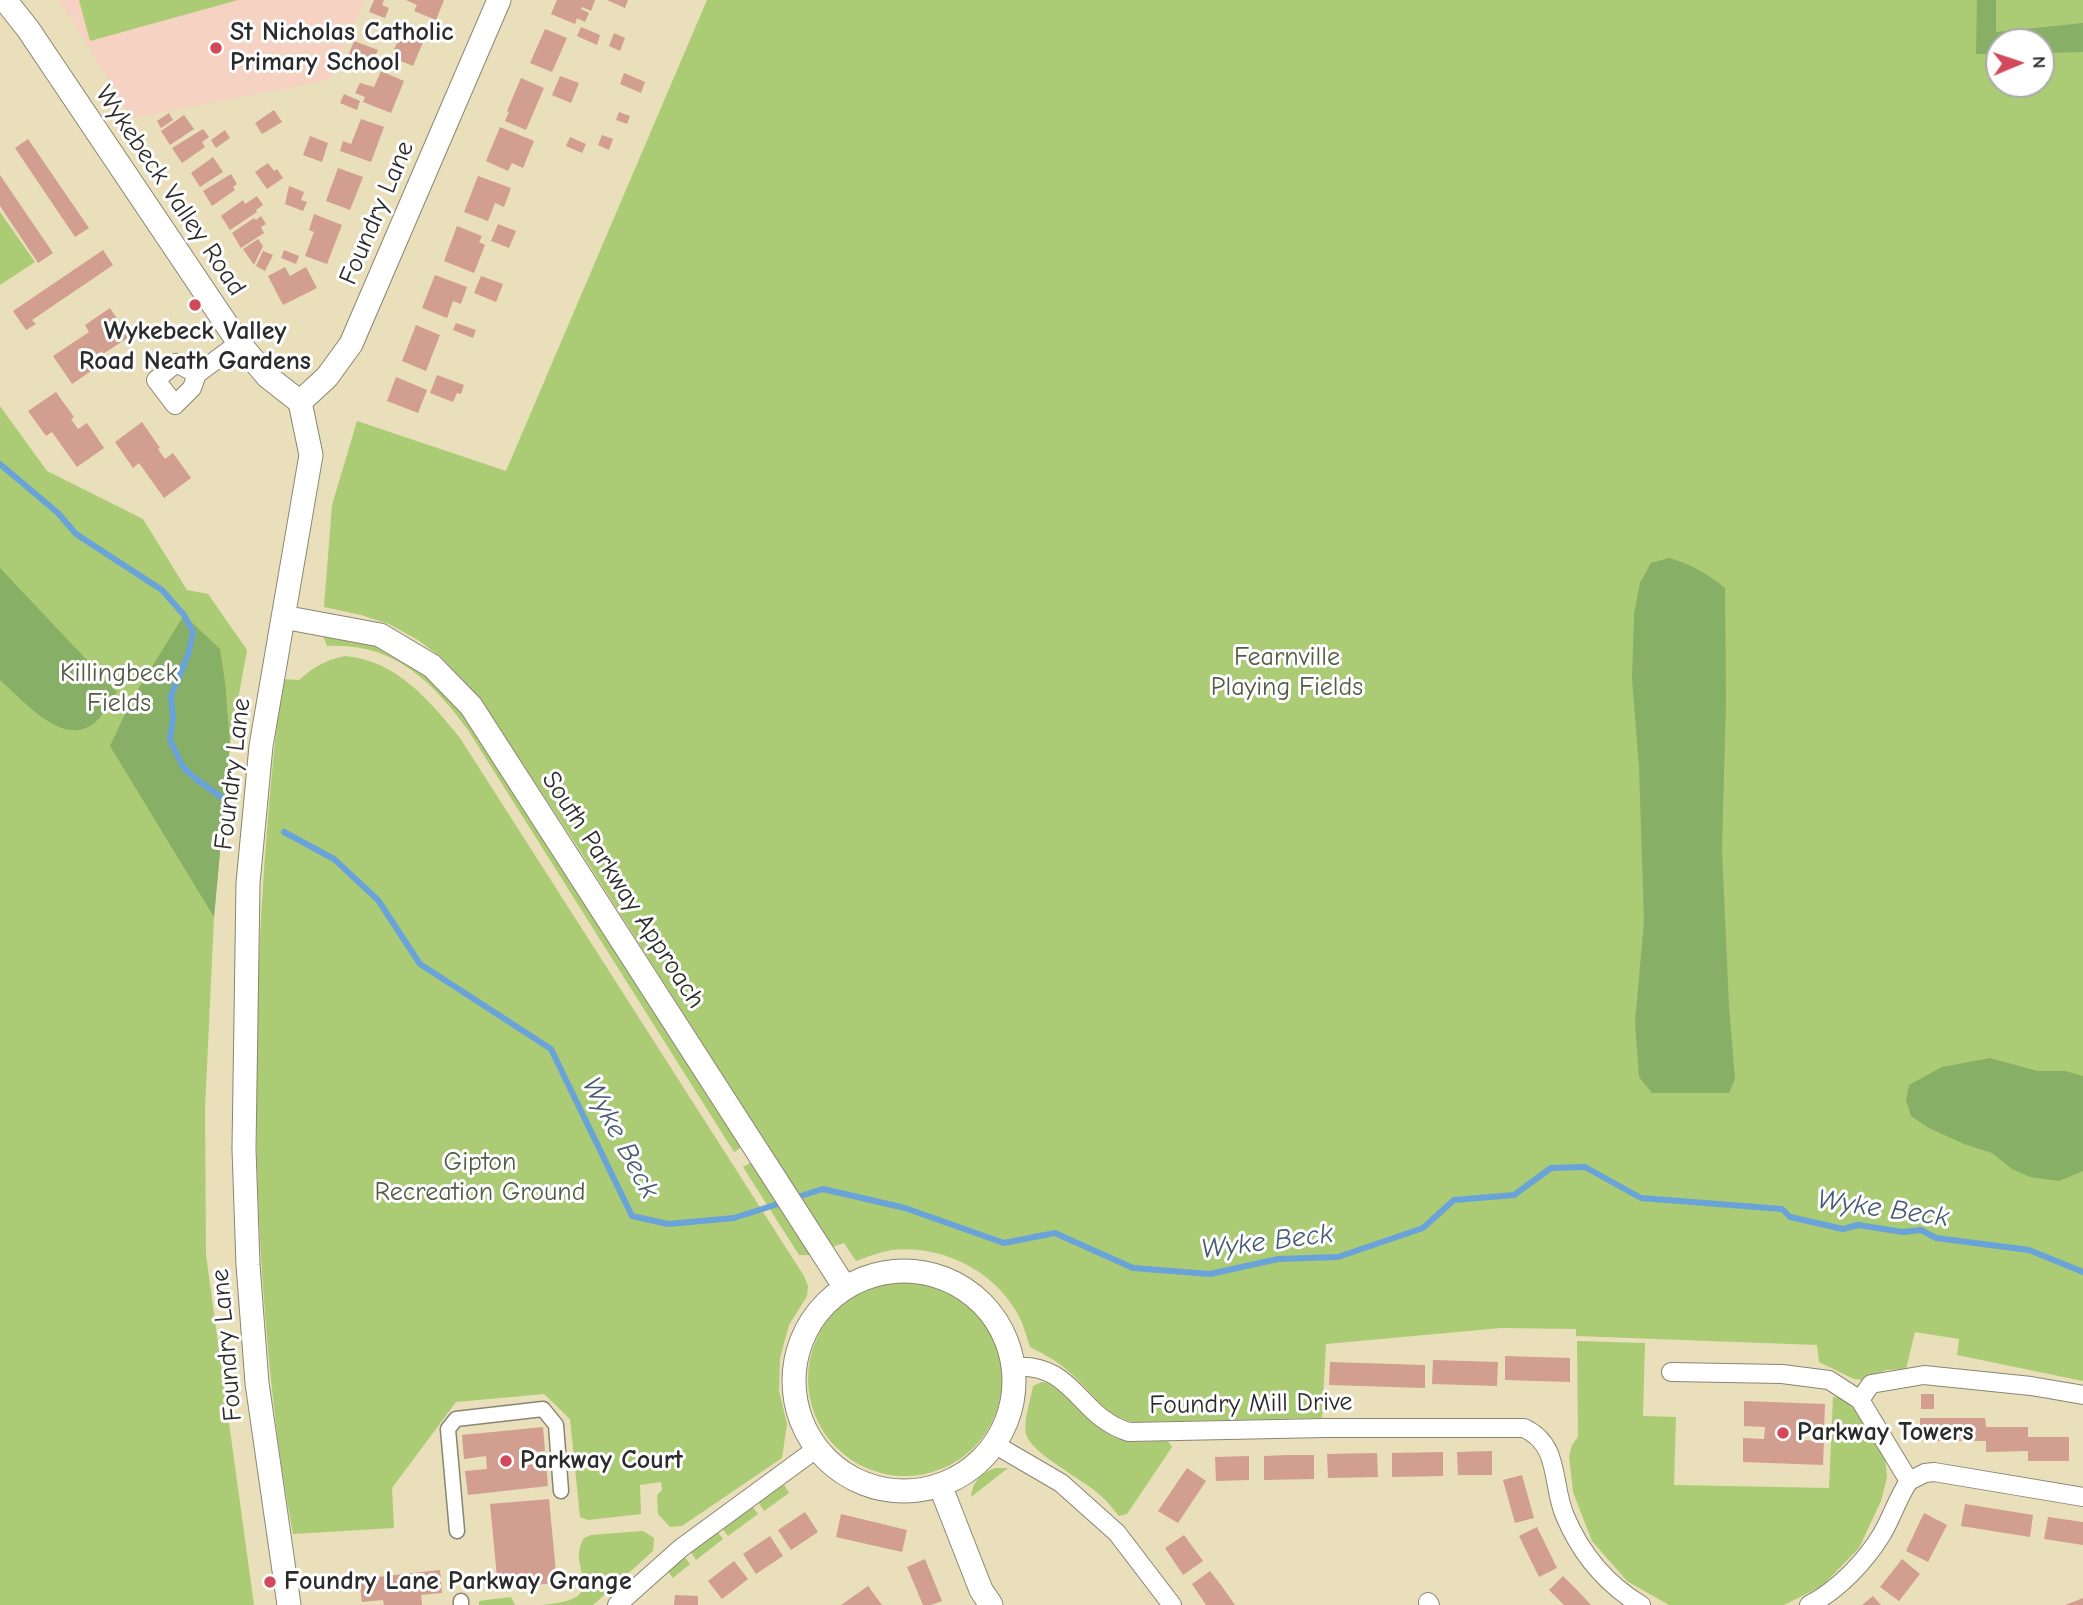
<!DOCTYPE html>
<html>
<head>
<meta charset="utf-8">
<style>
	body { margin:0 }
	#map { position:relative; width:2083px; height:1605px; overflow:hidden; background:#e9dfba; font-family:"Comic Neue",sans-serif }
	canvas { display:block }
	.north { position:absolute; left:1985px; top:28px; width:70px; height:70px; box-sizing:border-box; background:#fff; border:2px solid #aaa; border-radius:50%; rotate:88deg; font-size:19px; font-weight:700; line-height:28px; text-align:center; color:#2b2b2b }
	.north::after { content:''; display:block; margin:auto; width:24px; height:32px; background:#d1495b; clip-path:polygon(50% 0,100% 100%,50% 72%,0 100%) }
</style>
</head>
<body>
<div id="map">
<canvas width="2083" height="1605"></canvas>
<div class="north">N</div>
</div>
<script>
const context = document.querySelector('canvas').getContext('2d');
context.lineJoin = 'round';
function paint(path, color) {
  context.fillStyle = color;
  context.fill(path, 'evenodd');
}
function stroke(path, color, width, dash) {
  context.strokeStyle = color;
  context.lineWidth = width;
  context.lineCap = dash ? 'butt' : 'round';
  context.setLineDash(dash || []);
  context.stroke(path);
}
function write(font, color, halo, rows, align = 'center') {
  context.font = font + ' "Comic Neue",sans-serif';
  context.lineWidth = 6;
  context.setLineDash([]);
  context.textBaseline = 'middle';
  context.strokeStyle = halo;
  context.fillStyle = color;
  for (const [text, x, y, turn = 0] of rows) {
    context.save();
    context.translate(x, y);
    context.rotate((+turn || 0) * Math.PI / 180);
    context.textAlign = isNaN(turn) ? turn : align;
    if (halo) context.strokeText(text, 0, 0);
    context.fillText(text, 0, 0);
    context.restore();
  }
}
const built = new Path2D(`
	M57,0h308l-35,80 -198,38 -63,-102z`);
const green = new Path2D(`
	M79,0h159l-148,41z
	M707,0h1376v1381l-126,-26 2,-16 -44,-7 -9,37 -20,1 -23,10 -9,-1 -35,-17 -2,-17 -241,-9v-7l-75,-1 -175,16 -4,74 -188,4c-29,-5 -44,-33 -66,-51 -11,-10 -24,-17 -38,-24 -4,-12 -7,-25 -14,-36 -25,-42 -75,-66 -124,-61 -12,2 -25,7 -36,11l-12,-18 -12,4 -253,-398 -102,-154 -35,-37 -24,-18 -29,-16 -28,-9 -37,-8 8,-102 25,-84 149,50zM1999,42h42v42h-42z
	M0,212l35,50 -35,23z
	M0,406l47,65 96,48 44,71 21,4 39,56 -17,94 -16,173 -9,192 1,146 48,350h-254z
	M323,636c64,0 90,27 134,68l285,443 -8,5 -266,-422c-36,-49 -75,-88 -141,-84z
	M345,656c51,4 85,45 115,82l344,538 4,10 -1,10 -18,29 -9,33 -1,33 8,33 -5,34 -100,68 -12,1 -12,-13 -1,-19 5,-5 -1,-8 -21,3 1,29 -53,6 -8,-3 -10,-98 -26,-25 -88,8 -64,86 2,40 -101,6c-14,-73 -22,-146 -28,-221 -17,-211 -8,-423 17,-634l17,1c15,-13 26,-20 46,-24z
	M752,1162l59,93h-12l-56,-88z
	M808 1379a97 97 0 1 1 194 0a97 97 0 1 1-194 0Z
	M1577,1341l68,2 -2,73 33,1 -2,68 155,3 4,-91 9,1 12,11 31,48 2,20 -6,24 -22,47 -37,38 -38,19h-115l-42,-24 -35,-40 -19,-49 -4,-36 3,-11 6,-8z
	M1042,1382c25,1 46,45 72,55 17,7 36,4 54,4l4,6 -45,67 -8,2c-5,-6 -11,-14 -18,-20 -16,-16 -70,-42 -75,-62 -3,-14 5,-34 7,-48z
	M995,1468h13l-37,29c2,-16 9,-23 24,-29z
	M784,1485l5,8 -25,18 -6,-9z
	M752,1506l6,8 -30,22 -6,-8z
	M643,1531l11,7 -1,13 -60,54h-51c74,-6 22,-35 42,-67l7,-3z
	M717,1531l6,8 -27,21 -6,-9z
	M684,1556l6,8 -17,14 -6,-8z
	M511,1597l4,8h-36v-4z`);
const forest = new Path2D(`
	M1977,0h19v32l87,-9v29l-42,1v-11h-42v12h-23z
	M1669,558c22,6 39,16 56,30l1,112 -4,150 7,156 6,73 -6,14h-77l-13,-16 -4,-54 9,-102 -5,-154 -7,-88 2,-65 6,-31 11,-20z
	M0,568l117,124c-7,11 -15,27 -27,34 -31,18 -68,-27 -90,-46z
	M184,615l36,34 5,33 5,62 -16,173 -104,-171 22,-47z
	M1990,1058l47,13h28l18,5v95l-24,10 -29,-4 -18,-8 -20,-16 -28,-9 -35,-16 -18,-12 -5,-16 3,-15 33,-18z`);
const stream = new Path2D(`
	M0,464l58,49 18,21 86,56 22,25 9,17 -4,20 -18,44 2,22 -3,22 13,27 13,12 28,20
	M284,832l50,27 44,41 42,64 131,85 81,167 36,8 66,-6 50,-16
	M794,1198l29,-9 82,19 99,35 51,-10 78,35 77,6 68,-15 60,-2 85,-29 31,-28 60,-5 37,-27 34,-1 56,31 141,11 8,8 53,12 15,-4 45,7 18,-2 15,8 93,12 54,22`);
const building = new Path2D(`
	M374,0h10l-2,5 7,3 -4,10 -16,-6z
	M406,0h38l-8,20 -22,-9 3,-6z
	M557,0h38l-4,11 -9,-4 -1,2 8,4 -4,9 -8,-4 -2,6 -24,-10z
	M607,0h21l-3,8z
	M398,21l29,12 -14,33 -22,-9 7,-17 -7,-3z
	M581,27l19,8 -3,10 -20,-9z
	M545,29l22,9 -15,34 -22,-9z
	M614,33l11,5 -5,13 -11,-5z
	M354,41l24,9 -8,19 -23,-10z
	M381,71l23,10 -13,32 -28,-11 2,-5 -10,-4 5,-10 14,4z
	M624,73l21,9 -4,11 -21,-9z
	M560,76l19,7 -8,20 -19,-8z
	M521,78l23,10 -18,42 -21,-9 4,-9 -2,-1z
	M344,94l16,7 -3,9 -17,-7z
	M274,110l8,12 -20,12 -7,-11z
	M619,112l11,4 -3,8 -11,-4z
	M169,113l4,7 -12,8 -4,-7z
	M184,115l10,14 -24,16 -9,-14z
	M361,119l23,8 -13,35 -31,-11 3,-10 8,3z
	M500,127l34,14 -11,27 -11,-5 -4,8 -22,-10z
	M203,129l6,8 -7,5 3,5 -23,16 -10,-15z
	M225,130l5,8 -14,10 -5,-8z
	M602,135l11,4 -4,11 -11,-5z
	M310,136l18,7 -6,19 -19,-7z
	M570,137l16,7 -4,9 -16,-7z
	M28,139l61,89 -14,9 -60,-89z
	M213,157l10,15 -23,15 -9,-14z
	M268,163l6,8 3,-2 6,9 -16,11 -12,-17z
	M338,168l25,9 -13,33 -24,-9z
	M231,174l6,10 -4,3 2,3 -23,16 -9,-15z
	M0,175l53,78 -15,10 -38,-57z
	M478,176l33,12 -7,19 -9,-4 -7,18 -24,-9z
	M289,186l15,6 -3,8 6,2 -4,9 -18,-7z
	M257,196l6,9 -7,5 1,2 -27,18 -9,-14 22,-16 2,4z
	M314,214l28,11 -15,39 -22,-8 9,-24 -5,-2z
	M261,216l5,8 -5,3 3,6 -23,15 -9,-15 22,-15 2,2z
	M498,224l18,7 -7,17 -18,-7z
	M457,226l25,10 -3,6 6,3 -11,28 -30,-12z
	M258,239l5,7 -9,19 -11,-16z
	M103,250l10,15 -81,55 4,4 -10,6 -13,-19z
	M284,250l15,6 -3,8 -15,-6z
	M263,251l10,4 -8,16 -9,-5z
	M285,267l5,9 16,-9 11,21 -34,17 -15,-29z
	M435,275l32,12 -6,17 -8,-3 -6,17 -25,-10z
	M481,276l22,8 -7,18 -22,-9z
	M110,308l19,29 -26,17 -1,-3 -10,7 5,9 -25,17 -19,-28 36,-24 -4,-7z
	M456,323l20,7 -3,8 -20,-8z
	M416,325l24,10 -14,36 -24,-10z
	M437,375l27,10 -3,9 -4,-1 -4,9 -23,-9z
	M396,377l31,13 -9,23 -31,-12z
	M56,392l18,25 -3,2 7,10 9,-6 17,25 -27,19 -25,-35 -6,4 -18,-25z
	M142,422l18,26 -2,1 7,10 8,-6 18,25 -27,20 -25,-35 -6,5 -18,-26z
	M1505,1356l65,2v24l-65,-2z
	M1433,1360l65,2 -1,24 -65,-2z
	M1330,1362l95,3v23l-96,-3z
	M1921,1394h13v15h-13z
	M1744,1401l81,3 -1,25 -21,-1 -1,12 22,1 -1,24 -80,-3v-24l21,1 1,-12 -21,-1z
	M1920,1418h65l1,9h42v10h41v24h-41v-10l-42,1v-11h-66z
	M543,1427l2,24 -21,2 1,12 21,-2 2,23 -80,9 -3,-24 22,-2 -1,-13 -22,3 -2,-24z
	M1492,1451v24h-34l-1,-23z
	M1443,1452v24l-51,1v-24z
	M1377,1453l1,24 -50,1 -1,-24z
	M1289,1455h25v24l-50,1v-24z
	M1249,1456v24l-33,1 -1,-24z
	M1187,1468l19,13 -28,42 -20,-12z
	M1522,1475l12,43 -19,5 -12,-43z
	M549,1499l8,84 -59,5 -8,-84z
	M1965,1504l68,11 -3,22 -69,-11z
	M805,1512l13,20 -27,18 -13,-20z
	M1924,1513l23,12 -19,37 -22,-11z
	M841,1514l66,16 -5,22 -66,-15z
	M2048,1517l35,5v23l-39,-6z
	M1537,1527l20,41 -18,9 -20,-41z
	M1184,1535l19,26 -20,14 -18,-27z
	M770,1536l13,20 -27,18 -13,-20z
	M925,1559l17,42 -11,4h-8l-16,-38z
	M1902,1559l18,15 -21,27 -19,-14z
	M734,1561l14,18 -26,20 -14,-18z
	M440,1570l2,23 -21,2 1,10h-38l-1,-5 -21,2 -3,-23z
	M1210,1571l11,14 14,20h-29l-14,-21z
	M1563,1576l16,16 12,13h-27l-15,-15z
	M868,1586l14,19h-41z
	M675,1595l23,1v9h-24z
	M1873,1596l8,9h-19z
	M2083,1598v7h-18z`);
const pedestrian = new Path2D(`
	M457,1531l-9,-102 8,-10 87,-10 13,16 5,66
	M461,1601v4`);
const minor = new Path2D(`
	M197,374l-21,-11 -20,17 19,25 17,-17 5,-14 42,-31
	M1014,1367c60,-5 65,51 115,65l196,-4h199c37,17 27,56 41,88 16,38 41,68 76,89
	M1671,1372l111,2 47,6 31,20 49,81c-11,16 -17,36 -27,53 -17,28 -44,56 -73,71
	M1860,1400l11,-16 53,-9 107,11 52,9
	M994,1444l67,39 56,50 55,72
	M1909,1481l16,-8 9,-1 149,25
	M1428,1602l2,3
	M617,1605l64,-57 135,-99`);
const tertiary = new Path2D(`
	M5,0l23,29 211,314 29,34 32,25
	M300,402l27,-25 24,-33 148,-344
	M283,617l97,18 52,31 39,40 373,580
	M794 1381a110 110 0 1 1 220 0a110 110 0 1 1-220 0Z
	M940,1485l41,105 10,15
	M289,1605l-32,-222 -9,-118 -4,-116 4,-266 13,-137 50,-291 -11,-53`);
const markers = [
	[216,48,7,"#d1495b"],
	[195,305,7,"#d1495b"],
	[1783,1433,7,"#d1495b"],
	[506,1461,7,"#d1495b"],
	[270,1582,7,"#d1495b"]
];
const poiNames = [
	["St Nicholas Catholic",230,33],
	["Primary School",230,63],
	["Wykebeck Valley",195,332,"center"],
	["Road Neath Gardens",195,362,"center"],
	["Parkway Towers",1797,1433],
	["Parkway Court",520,1461],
	["Foundry Lane Parkway Grange",284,1582]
];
const streetNames = [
	["Wykebeck Valley Road",170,191,56],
	["Foundry Lane",377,213,-67],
	["Foundry Lane",233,774,-83],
	["South Parkway Approach",623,890,57],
	["Foundry Lane",227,1345,-95],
	["Foundry Mill Drive",1251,1404,-1]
];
const parkNames = [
	["Fearnville",1287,658],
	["Playing Fields",1287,688],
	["Killingbeck",119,674],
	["Fields",119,704],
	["Gipton",480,1163],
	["Recreation Ground",480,1193]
];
const waterNames = [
	["Wyke Beck",620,1138,62],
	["Wyke Beck",1883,1209,8],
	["Wyke Beck",1267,1242,-7]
];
paint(built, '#f5d2c2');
paint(green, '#abcb74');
paint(forest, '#88af66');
stroke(stream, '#6aa3d9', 6);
paint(building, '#d19e8f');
stroke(pedestrian, '#8a8572', 17);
stroke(minor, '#8a8572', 20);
stroke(tertiary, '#8a8572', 25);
stroke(pedestrian, '#fff', 14);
stroke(minor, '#fff', 18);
stroke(tertiary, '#fff', 23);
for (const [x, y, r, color] of markers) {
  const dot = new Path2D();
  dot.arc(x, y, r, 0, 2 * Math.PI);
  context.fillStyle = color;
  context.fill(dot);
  stroke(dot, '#fff', 2.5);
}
write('bold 26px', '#2b2b2b', '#fff', poiNames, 'left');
write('26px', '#2b2b2b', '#fff', streetNames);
write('26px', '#515b41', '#fff', parkNames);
write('italic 28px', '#445b71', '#fff', waterNames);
</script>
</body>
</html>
